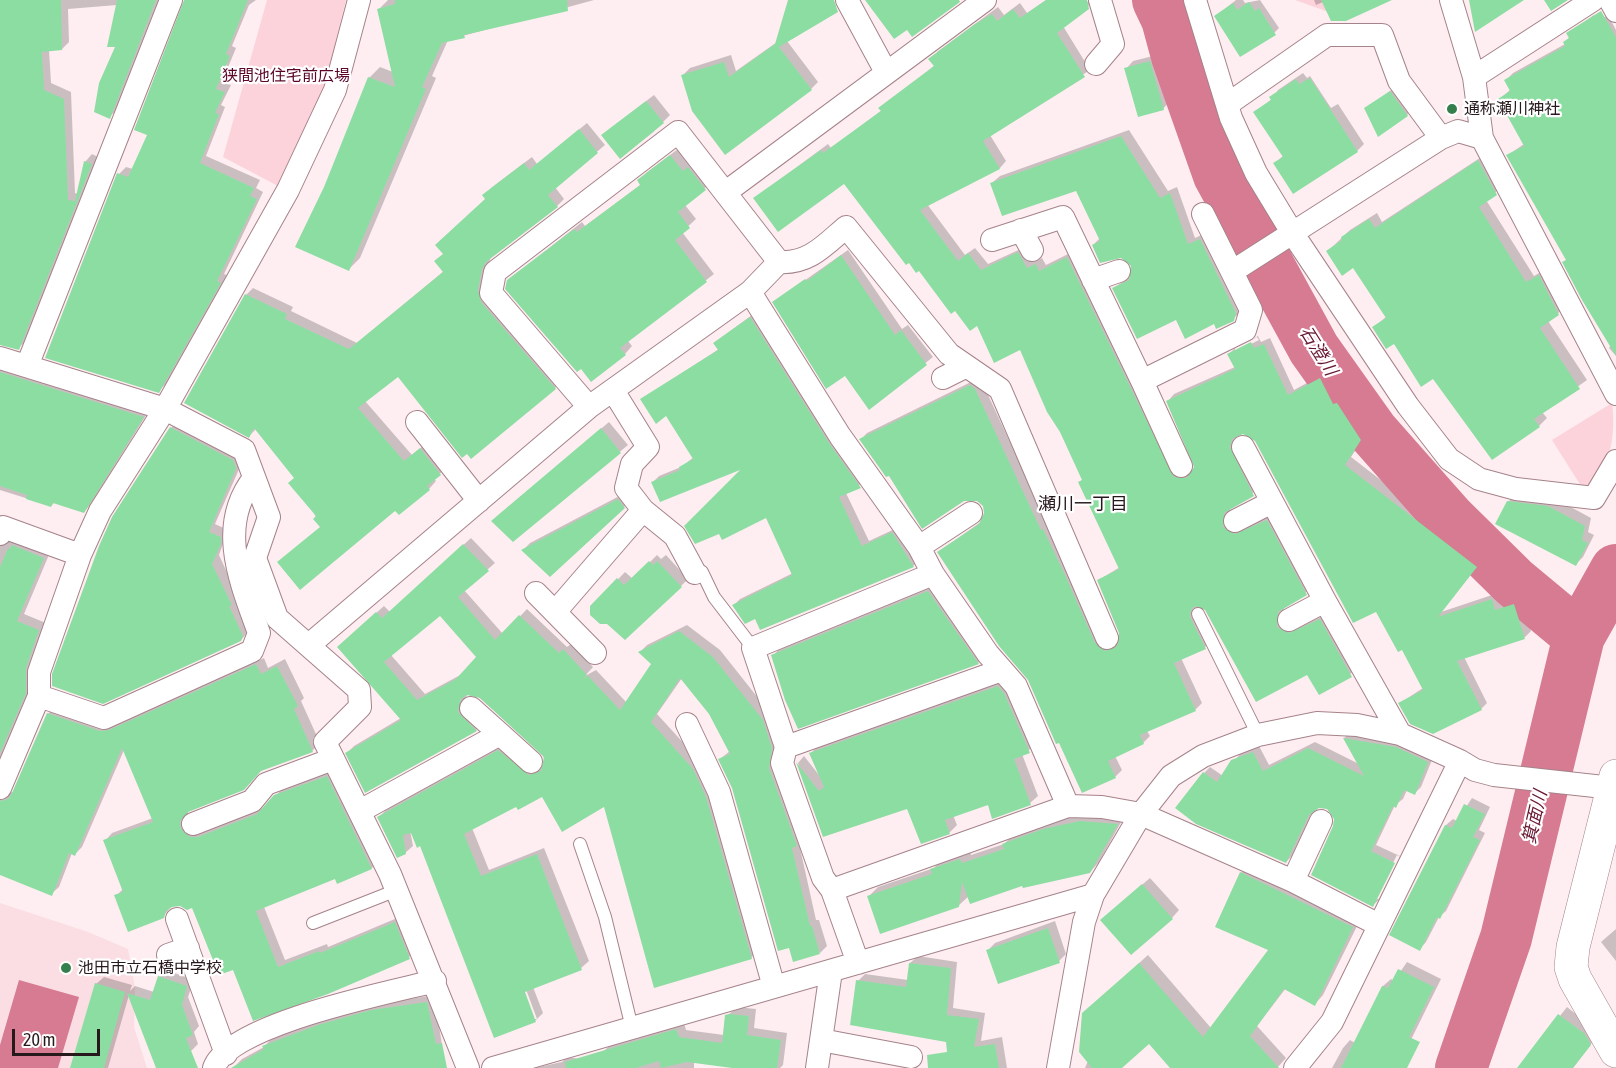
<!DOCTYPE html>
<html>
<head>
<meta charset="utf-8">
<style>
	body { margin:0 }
	#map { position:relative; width:1616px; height:1068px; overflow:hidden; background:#feeef1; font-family:"Asap Condensed",sans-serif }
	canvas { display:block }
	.scale { position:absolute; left:12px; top:1029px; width:88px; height:27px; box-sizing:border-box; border:3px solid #26181b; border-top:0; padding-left:8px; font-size:18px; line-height:21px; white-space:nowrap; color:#26181b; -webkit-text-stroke:4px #fff; paint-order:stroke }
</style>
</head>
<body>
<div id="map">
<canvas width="1616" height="1068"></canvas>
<div class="scale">20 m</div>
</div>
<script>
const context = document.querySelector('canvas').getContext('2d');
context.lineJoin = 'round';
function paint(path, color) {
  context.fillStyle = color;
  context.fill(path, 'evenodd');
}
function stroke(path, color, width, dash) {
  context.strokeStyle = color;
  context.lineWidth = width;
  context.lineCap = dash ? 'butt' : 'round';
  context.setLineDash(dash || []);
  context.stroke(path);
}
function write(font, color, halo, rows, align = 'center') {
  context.font = font + ' "Asap Condensed","Noto Sans JP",sans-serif';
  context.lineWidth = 4.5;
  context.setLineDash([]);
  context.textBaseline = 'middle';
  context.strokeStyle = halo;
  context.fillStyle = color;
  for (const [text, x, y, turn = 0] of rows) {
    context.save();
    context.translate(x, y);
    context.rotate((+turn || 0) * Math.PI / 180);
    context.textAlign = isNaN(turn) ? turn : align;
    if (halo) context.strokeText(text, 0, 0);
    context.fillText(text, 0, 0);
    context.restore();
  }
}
const built = new Path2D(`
	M0,903l88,29 40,17 7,39 -1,39 13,41h-147z`);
const green = new Path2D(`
	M267,0h79l-23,92 -45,94 -55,-29z
	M1295,0h94l-63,11z
	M1612,403c4,25 0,70 -26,85l-5,-2 -29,-46z`);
const water = new Path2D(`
	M19,980l60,17 -21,71h-58v-23z`);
const shadow = new Path2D(`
	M0,0h160l-43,110 -8,7 9,-72 -1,-40 -49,4 1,33 -7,7 -13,1 2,33 20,9 4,101 3,1 7,-32 7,-8 6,3 -72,184 -8,7 -18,-4z
	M185,0h71l-7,5 -17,41 4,2 -14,34 9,3 -10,20 4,2 -19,49 54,24 -4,8 7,4 -39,82 3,1 -61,109 -8,7 -39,-217 7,-7 7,2 16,-35z
	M388,0h206l-146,40 -16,36 4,2 -76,180 -11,11 -24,-81 44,-110 11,-11 13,5 -14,-63z
	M789,0h35l-37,41 31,41 -7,7 -128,-14 7,-7 41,-13 5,16 41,-29z
	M1046,0l47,2 -30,24 27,44 -100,65 16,26 -6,7 -73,36 38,51 10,-7 13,16 37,-17 9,15 8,-4 4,7 28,-14 106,220 13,1 3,-5 -28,-66 6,-7 61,-27 -6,-13 6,-6v4l24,-12 -2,-3 -21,11 22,-12 3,6 9,-4 24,52 33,-18 13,26 4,-1 23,36 -16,24 132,102 -42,53 57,-19 4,11 19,-6 10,33 -6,6 -61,20 23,46 -6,6 -81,-6 23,-15 -20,-40 -147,-208 -13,-8 -6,3 -2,5 25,48 -30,20 -1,12 13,9 31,-15 39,74 -28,19 -1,13 13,8 31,-14 31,55 -38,24 -12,-20 -102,-64 -9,-4 15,36 -7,6 -24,11 21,45 -7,7 -48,21 3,5 -7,7 -28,13 7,14 -7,7 -87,-100 -89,-125 43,-31 4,-8 -2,-8 -7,-6 -88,-25 -28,-35 6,-6 110,-54 5,3 66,142 64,121 8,-1 1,-11 -22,-53 21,-13 -37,-88 -62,-131 -44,-24 -57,-55 -76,-87 -89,16 73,-54 3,4 51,-38 53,-45 2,-13 61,-45 6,8 16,-12 7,10z
	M1236,0h7l2,3 15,-3 19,28 -8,8 -55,-20z
	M1314,0h71l-62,2 -7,3z
	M1594,15l4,6 10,-6 8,15v326l-7,-8 2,-3 -44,-86 -59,-104 16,-11 -24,-45 11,-10 -5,-9 7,-7 52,-29 5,-8 -2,-2z
	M1157,55l13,46 -7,8 -37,-40 7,-8z
	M1303,73l4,5 3,-2 21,32 7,-4 26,40 -7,7 -82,12 9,-8 -29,-43 17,-13 6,-9z
	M1398,85l16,22 -7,8 -41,-6z
	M654,95l16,20 -18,18 -31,24 -10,-29z
	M587,123l18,22 -50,42 9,12 -7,7 -66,50 -7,26 78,99 -7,7 -157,-13 -33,26 47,54 16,-13 19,25 -13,12 2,2 -7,8 -30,24 -3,-4 -75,18 -25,-49 -40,-49 -7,7 -3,-141 7,-7 40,19 -2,4 66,32 87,-72v-18l43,-54 4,-11 41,-31 5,7z
	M1129,130l39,61 9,-4 18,51 13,-6 33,79 -8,8 -19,3 -38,-4 -62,-30 17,-12 2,-11 -12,-9 -28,-11 7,-7 -24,-49 -84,-6 8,-7z
	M678,149l34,33 -27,23 11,14 -14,13 32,42 -86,67 4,5 -7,8 -116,-74 73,-58 3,4 57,-42 4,-11z
	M1486,154l17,32 -17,14 48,76 12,-7 20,38 -18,14 39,59 -45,32 5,6 -8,8 -47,32 -59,-81 -59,-50 13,-11 -34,-50 -25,-15 22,-21 27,-17 5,9z
	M848,250l54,79 6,-4 25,32 -64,51 -23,-34 -72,-72z
	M756,312l110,169 -20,12 23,48 30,-14 21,33 -7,6 -152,63 -5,-12 -22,-12 6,-6 53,-26 -47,-107 -93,16 6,-6 22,-9 13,-10 -28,-43 -24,-15 77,-50 -4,-6 7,-6z
	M0,360l150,49 -59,95 -7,8 -29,-10 -4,4 -51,-16z
	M178,420l65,40 -28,64 13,6 -9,25 19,41 10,36 -7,8 -138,62 68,-274z
	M609,422l19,23 -115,95 -13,-26z
	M625,493l6,7 -7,7 -101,43 7,-7z
	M1516,494l40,5 35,19 -3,14 6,3 -11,22 -7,7 -68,-62z
	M0,536l17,2 34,12 -27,64 22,9 -14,62 -32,79z
	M471,538l24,25 -31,27 39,44 24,-25 40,38 4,-3 22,23 -8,9 11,-6 31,33 26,-39 -13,-12 7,-7 40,-20 33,25 50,63 46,207h3l8,26 -7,7 -100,-194 10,-8 -20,-38 -28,-35 -25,36 43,47 58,189 -7,8 -146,-153 -63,-10 -25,10 -45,23 17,42 55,-22 45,113 -8,7 -48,19 10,26 -7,7 -41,16 -74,-192 -11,-14 3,16 -8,7 -26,-36 7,-7 120,-66 29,25 11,-5 -5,-13 -67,-58 -7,2 -3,9 19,19 -7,7 -129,23 7,-7 47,-28 -55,-78 38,-34 6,6zM440,614l38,43 -14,16 -39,21 -34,-39zM524,984l13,35h-3l-13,-33z
	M657,555l4,4 5,-4 22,24 -7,7 -74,36 -15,-16 33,-34 8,7z
	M936,584l49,71 -7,8 -205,-7 7,-8z
	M264,658l4,10 17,-9 19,39 -3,3 19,42 -8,8 -51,19 -73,40v12l19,8 58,-23 18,-19 51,-19 45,91 -7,8 -34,14 -2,-5 -72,30 21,53 42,-16 1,3 74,-31 14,34 -7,7 -81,36 -94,-25 -41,-62 -21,-1 -9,12 -47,-21 8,-8 -19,-47 7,-8 41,-15 -29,-68 -42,97 -7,7 -3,-1 -13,34 -8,7 -51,-20v-83l2,2 11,-1 35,-78 7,-8 62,18z
	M1006,679l31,66 -15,9 16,42 -8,7 -37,14 -5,-13 -35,11 4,10 -7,7 -28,10 -14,-35 -84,28 -26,-72 6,-7 15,19 -9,-21 8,-8z
	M1351,732l83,23 -13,32 -6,6 -8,-3 -4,9 -8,6 -19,40 24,11 -20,43 -7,6 -38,-78 1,-8 -8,-11 -9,-2 -5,4 -21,45 -7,7 -82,-89 6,-6 13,9 17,-22 19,-8 10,19 46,-23 44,22 -15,-26zM1397,855l3,2 -21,42h-4z
	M1472,798l18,9 -11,23 6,3 -39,78 -7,6 -13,25 -6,7 26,-124 7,-6 4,2z
	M1090,812l35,3 -26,47 -9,10 -121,24 -11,10 -90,-9 10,-10 56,-19 7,-8 29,-10 1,5 33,-11 9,-9 40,-14z
	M1250,865l111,53 -38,77 -8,9 -29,-16 -29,38 29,32 -9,10h-78l-50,-26 -29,26h-35l3,-7 5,-56 55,-50 63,73 59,-78 -29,-77z
	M1150,878l29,32 -7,8 -63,-5z
	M1055,921l11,33 -7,7 -71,-11 7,-7z
	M1616,929v32l-15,-19z
	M918,956l39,6 -4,46 32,5 -4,28 21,-4 5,31h-56l-4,-27 -89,-60 7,-7 43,6 2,-17z
	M1407,962l34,17 -44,89h-65l11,-20 7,-8 5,3 28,-57 8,-7 3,2z
	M166,970l28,10 -6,17 11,29 -5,6 4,12 -7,7 -62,-56 -21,73h-36l24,-84 8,-7 28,8 -2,6 5,-5 19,6 5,-15z
	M434,995l9,56 -32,17h-178l9,-9 22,-12 7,-8 55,-21 53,-14z
	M737,1007l19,2 -2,19 33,5 -4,32 -3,3h-37l-49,-7v7h-160l28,-6 5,-5 40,6 -3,-12 7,-7 73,-21 2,7 38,5 3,-19z
	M1567,1007l25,20 5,9 -24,32h-54z`);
const river = new Path2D(`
	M1158,0l9,19 10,37 42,119 95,174 59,83 76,86 65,64 65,54
	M1461,1068l45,-130 73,-302 37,-66`);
const building = new Path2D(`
	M0,0h61l1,50 -20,2 2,38 20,9 4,101 7,1 9,-40 8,3 -73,186 -19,-5z
	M117,0h39l-46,119 -16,-7 5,-29 16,-36h-8z
	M184,0h64l-22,54 4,2 -14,33 9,3 -10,21 4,1 -19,49 54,25 -4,8 7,3 -40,82 4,2 -62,110 -114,-35 72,-185 11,4 19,-42 -13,-5z
	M395,0h172l1,11 -104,24 1,3 -23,5 -20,44 4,2 -77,182 -54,-24 29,-60 44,-110 27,10 -18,-78 18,-5z
	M788,0h46l4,12 -59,35 33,43 -87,65 -33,-44 -11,-36 43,-13 5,15 46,-33z
	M865,0h94l1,2 -48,35 -5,-7 -13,9z
	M1046,0h41l2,9 -32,24 28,44 -102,64 17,28 -80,41 38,51 10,-8 13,17 37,-18 9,16 9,-4 3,7 28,-14 107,220 13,1 7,-11 -28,-66 69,-32 -8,-15 24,-12 3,6 10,-4 24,51 32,-17 13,26 4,-1 24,37 -16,25 132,102 -39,50 54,-18 3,11 19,-6 11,35 -68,22 25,49 -49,24 -23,-10 -12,-21 25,-13 -21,-40 -4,2 -22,-40 -23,11 -98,-182 -12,-7 -11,5 -2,8 24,49 -30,17 -1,14 12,7 32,-14 40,75 -29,17 -1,15 12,6 31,-14 32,58 -33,18 -12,-20 -51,27 -51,-92 -10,-4 -4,4 -1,7 16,32 -32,14 22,48 -56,24 4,9 -36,17 8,17 -34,15 -23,-50 -3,1 -28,-64 -29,-34 -62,-94 42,-28 5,-11 -1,-7 -6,-5h-13l-42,28 -33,-53 -3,1 -27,-38 111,-54 5,4 66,141 2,-1 22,46 30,68 10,8 12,-5 2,-13 -22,-53 22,-11 -41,-87 4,-2 -22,-48 -13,-20 -27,-62 -26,13 -17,-37 -7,5 -15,-20 -4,3 -32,-43 -3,2 -7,-10 -3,2 -62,-81 -66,48 -25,-34 68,-48 2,3 58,-42 -3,-3 56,-42 -6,-7 47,-35 17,-10 5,7 16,-12 7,9z
	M1321,0h71l-46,21h-15z
	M1469,0h55l-49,32z
	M1544,0h24l-17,11z
	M1249,2l6,9 4,-3 17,27 -36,22 -26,-41 19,-13 4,7z
	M1601,11l15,26v319l-34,-56 -20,-38 4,-2 -60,-105 18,-9 -26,-47 12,-8 -6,-11 61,-34 -2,-4 6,-4 -3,-5z
	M1150,61l14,49 -26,7 -14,-49z
	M1310,78l48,74 -65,42 -20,-31 10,-6 -30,-45 18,-12 -2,-3 27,-18 3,5z
	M1390,91l18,25 -30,21 -14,-29z
	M646,101l18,22 -44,36 -19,-24z
	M579,129l19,24 -50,42 10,12 -72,55 -4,7 -4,21 3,12 75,87 -85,70 -4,-5 -5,4 -64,-81 -40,31 46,53 16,-13 21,27 -14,11 3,4 -31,25 -4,-4 -95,79 -23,-28 43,-35 -7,-8 3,-3 -28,-33 6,-5 -40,-50 -5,10 -65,-35 61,-109 42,20 -2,5 64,30 94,-77 -9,-11 9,-7 -8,-9 50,-46 -3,-4 42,-32 5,7z
	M1121,136l39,62 10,-5 18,51 12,-5 36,74 -2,8 -18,8 -2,-5 -29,15 -9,-19 -39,19 -25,-51 17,-8 2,-14 -10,-8 -21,5 -8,-18 8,-4 -24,-50 -74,25 -12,-33z
	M670,155l13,16 5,-4 18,23 -28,22 12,16 -15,12 32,42 -87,66 6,7 -35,27 -10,-13 -4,3 -72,-83 2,-9 67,-51 3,3 63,-47 -3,-5z
	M1478,160l19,35 -18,12 47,75 13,-7 20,40 -19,13 40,61 -46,30 6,8 -48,33 -59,-81 -12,8 -27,-43 -8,5 -14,-22 14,-9 -33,-50 -11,8 -16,-25 16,-11 -1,-3 28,-18 6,9z
	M841,255l54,80 6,-5 26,35 -58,45 -24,-34 -19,13 -54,-87 33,-23 2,2z
	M750,317l79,126 32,45 -22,9 23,49 30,-14 22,35 -154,63 -5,-11 -10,5 -13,-19 60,-30 -26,-57 -44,22 -3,-6 -24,10 -11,-18 56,-56 -80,32 -9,-20 29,-12 -1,-3 14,-8 -27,-43 -10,8 -16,-25 78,-49 -5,-7z
	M0,372l144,45 -60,96 -31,-10 -2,4 -25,-8 1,-4 -27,-9z
	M170,427l63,33 3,8 -27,64 12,5v7l-9,20 20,41 -3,1 14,30 -2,5 -138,63 -51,-18v-12l47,-128 13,-29z
	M601,428l20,25 -108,89 -22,-21z
	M618,499l7,9 -75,69 -29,-27z
	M1507,501l41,5 37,20 -3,14 6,3 -12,23 -81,-42z
	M463,544l26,27 -31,26 37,43 24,-25 40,38 4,-4 24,26 -4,4 5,-3 32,34 31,-46 -13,-12 41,-21 34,26 50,63 9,28 -3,20 28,78 -5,2 18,78h2l8,28 -27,8 -4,-14 -11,3 -46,-163 -14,-29 12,-5 -21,-40 -29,-36 -29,44 42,47 13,28 46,162 -98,29 -50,-181 -42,25 -20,-35 -24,13 -2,-3 -52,27 17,42 56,-22 45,116 -57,22 11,30 -42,16 -74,-192 -3,2 -6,-15 -8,2 3,19 -9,4 -20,-41 121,-67 31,25 12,-4 3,-14 -64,-59 -13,-3 -6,4 -3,13 19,19 -112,62 -20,-40 56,-33 -64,-73 39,-35 6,6zM440,616l36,41 -20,22 -39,21 -33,-38z
	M12,545l32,13 -27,63 22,9 -13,38v25l-26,60v-186l8,-19 2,1z
	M649,561l4,4 4,-4 25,26 -57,53 -18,-16h-7l-10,-9v-9l27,-28 7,7z
	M928,591l51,73 -181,65 -13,-29 -14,-45z
	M256,664l5,10 16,-8 21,40 -4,3 19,43 -52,19 -17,19 -56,22 -8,9 1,8 9,8h8l59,-23 17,-19 53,-19 45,93 -35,15 -2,-5 -79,32 22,56 41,-16 1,2 75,-31 15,37 -82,35 -75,27 -20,-51 -14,5 -27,-67 -5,2 -7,-4 -8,1 -6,4 -2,7 -36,14 -14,-37 9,-3 -20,-52 50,-18 -31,-74 -47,108 -6,-3 -17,43 -52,-21v-74l8,-2 4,-6 35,-80 53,18 9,-1z
	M998,686l6,7 26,60 -16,6 17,46 -39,14 -4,-14 -43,15 5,14 -29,10 -14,-35 -84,28 -27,-75 23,29 5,-4 -15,-34z
	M1343,738l53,9 32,15 -13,33 -11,-5 -8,18 -3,-2 -22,45 24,12 -22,44 -62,-32 22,-49 1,-7 -7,-10 -8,-1 -10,7 -23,48 -90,-39 -21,-16 28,-36 14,10 14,-22 22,-8 10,19 45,-23 56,28z
	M1464,804l21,10 -12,23 7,3 -40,79 -3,-2 -17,34 -31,-16 56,-110 7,3z
	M1080,821l38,3 -28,49 -67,15 -1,-2 -52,18 -8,-22 -3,25 -79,27 -13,-38 65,-22 -2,-5 30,-10 2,4 42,-14 -2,-5 41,-15z
	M1240,872l113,55 -38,79 -31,-17 -34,47 29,32h-109l-21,-24 -27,24h-30l-13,-16 3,-39 57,-50 64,74 65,-87 -53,-23z
	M1142,884l31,35 -42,36 -31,-35z
	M1048,928l12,35 -62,21 -12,-34z
	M909,963l42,5 -4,47 32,4 -5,28 21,-3 4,24h-71l-1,-13 20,-3 -1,-10 -96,-17 6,-45 50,7z
	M1398,969l36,18 -25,50 11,5 -13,26h-66l41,-82 6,2z
	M158,976l29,10 -5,19 11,30 -7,3 12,30h-42l-29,-75 23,7z
	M95,983l30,9 -21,76h-34z
	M427,1002l9,42 6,-1 5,25h-216l33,-19 -2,-3 56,-21 53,-15z
	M729,1014l20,2 -2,19 34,5 -4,28h-45l-45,-6 -26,6 -2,-7 -23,7h-70l-1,-6 111,-33 3,8 43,6 3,-28z
	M1558,1014l27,20 6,11 -18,23h-56z`);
const lane = new Path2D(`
	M695,573l7,-1 12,25 39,51
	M1198,614l60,121
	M580,844l25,73 27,111
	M313,923l84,-33`);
const street = new Path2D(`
	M847,0l39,72
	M1195,0l36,118 25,55 37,61 115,172 41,53 30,20 37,10 78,9 22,-37
	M1451,0l23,77 8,61 134,256
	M1610,0l6,11
	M1096,64l17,-20 -13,-44
	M1474,77l119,-77
	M1228,104l99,-69h55l17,46 42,57
	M726,192l259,-192
	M1021,230l11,20
	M992,240l71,-23 79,164
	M779,262c30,2 46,-17 67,-35l103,127 51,35 107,249
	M1233,271l208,-133 17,-7 24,7
	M1093,280l26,-9
	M750,292l90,144 79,111 14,27 55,80 28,32 52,120
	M0,358l165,51 79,41 25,67 -14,41 22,60 82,72 1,17 -35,35 65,132 78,194
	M27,366l144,-366
	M943,378l22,-11
	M614,392l34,55 -16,17 -6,24 17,22 32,26 20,37
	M417,422l62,79
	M1243,447l82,154 75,133
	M1181,466l-39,-85 103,-51 6,-20 -48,-96
	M1235,521l37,-19
	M0,534l3,-7 77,28
	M919,547l52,-34
	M536,593l59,60
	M555,612l88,-102
	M1289,620l36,-19
	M309,645l280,-238 161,-115 29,-30 -101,-130 -183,140 -4,21 98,114
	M39,696l65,22 148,-67 7,-18c-18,-50 -43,-107 -5,-155
	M471,708l29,26
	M687,724l32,68 55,195
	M786,747l216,-77
	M0,788l39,-92v-24l41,-117 20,-44 65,-102 123,-219 47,-100 24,-90
	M360,811l140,-77 31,28
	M193,824l59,-23 14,-17 67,-25
	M1293,881l28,-60
	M832,890l236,-84 34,1 39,7 152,67 86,44
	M177,919l49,135
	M168,955l20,-7
	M858,963l-26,-73 -9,-12 -41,-115 4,-16 -33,-99 180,-74
	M821,1040l90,17
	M214,1068c14,-44 178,-76 221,-87
	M493,1068l600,-173
	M817,1068l14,-97
	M1058,1068l26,-146 9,-27 48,-81 30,-38 32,-20 55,-21 59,-12 40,2 43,9 60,27 15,9 19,5 119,13
	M1295,1068l37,-46 128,-261`);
const secondary = new Path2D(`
	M1616,776l-43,171 -2,20 4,12 41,72`);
const markers = [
	[1452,109,6,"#357f4d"],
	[66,968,6,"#357f4d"]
];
const parkNames = [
	["狭間池住宅前広場",286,76]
];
const poiNames = [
	["通称瀬川神社",1464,109],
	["池田市立石橋中学校",78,968]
];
const waterNames = [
	["石澄川",1318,351,58],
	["箕面川",1535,817,-77]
];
const neighbourhoodNames = [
	["瀬川一丁目",1083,504]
];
paint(built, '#fadee3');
paint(green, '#fcd3db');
paint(water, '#d67b91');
paint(shadow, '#0003');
stroke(river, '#d67b91', 52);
paint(building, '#8cdda2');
stroke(lane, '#a5838a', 14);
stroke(street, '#a5838a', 24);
stroke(secondary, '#a5838a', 34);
stroke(lane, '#fff', 12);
stroke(street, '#fff', 22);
stroke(secondary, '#fff', 33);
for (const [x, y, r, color] of markers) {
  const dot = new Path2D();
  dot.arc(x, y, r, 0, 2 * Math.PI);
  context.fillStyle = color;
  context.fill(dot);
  stroke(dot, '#fff', 2);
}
write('16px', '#5b0628', '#fff', parkNames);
write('16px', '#26181b', '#fff', poiNames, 'left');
write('italic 18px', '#681632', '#fff', waterNames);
write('18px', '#26181b', '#fff', neighbourhoodNames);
</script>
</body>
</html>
